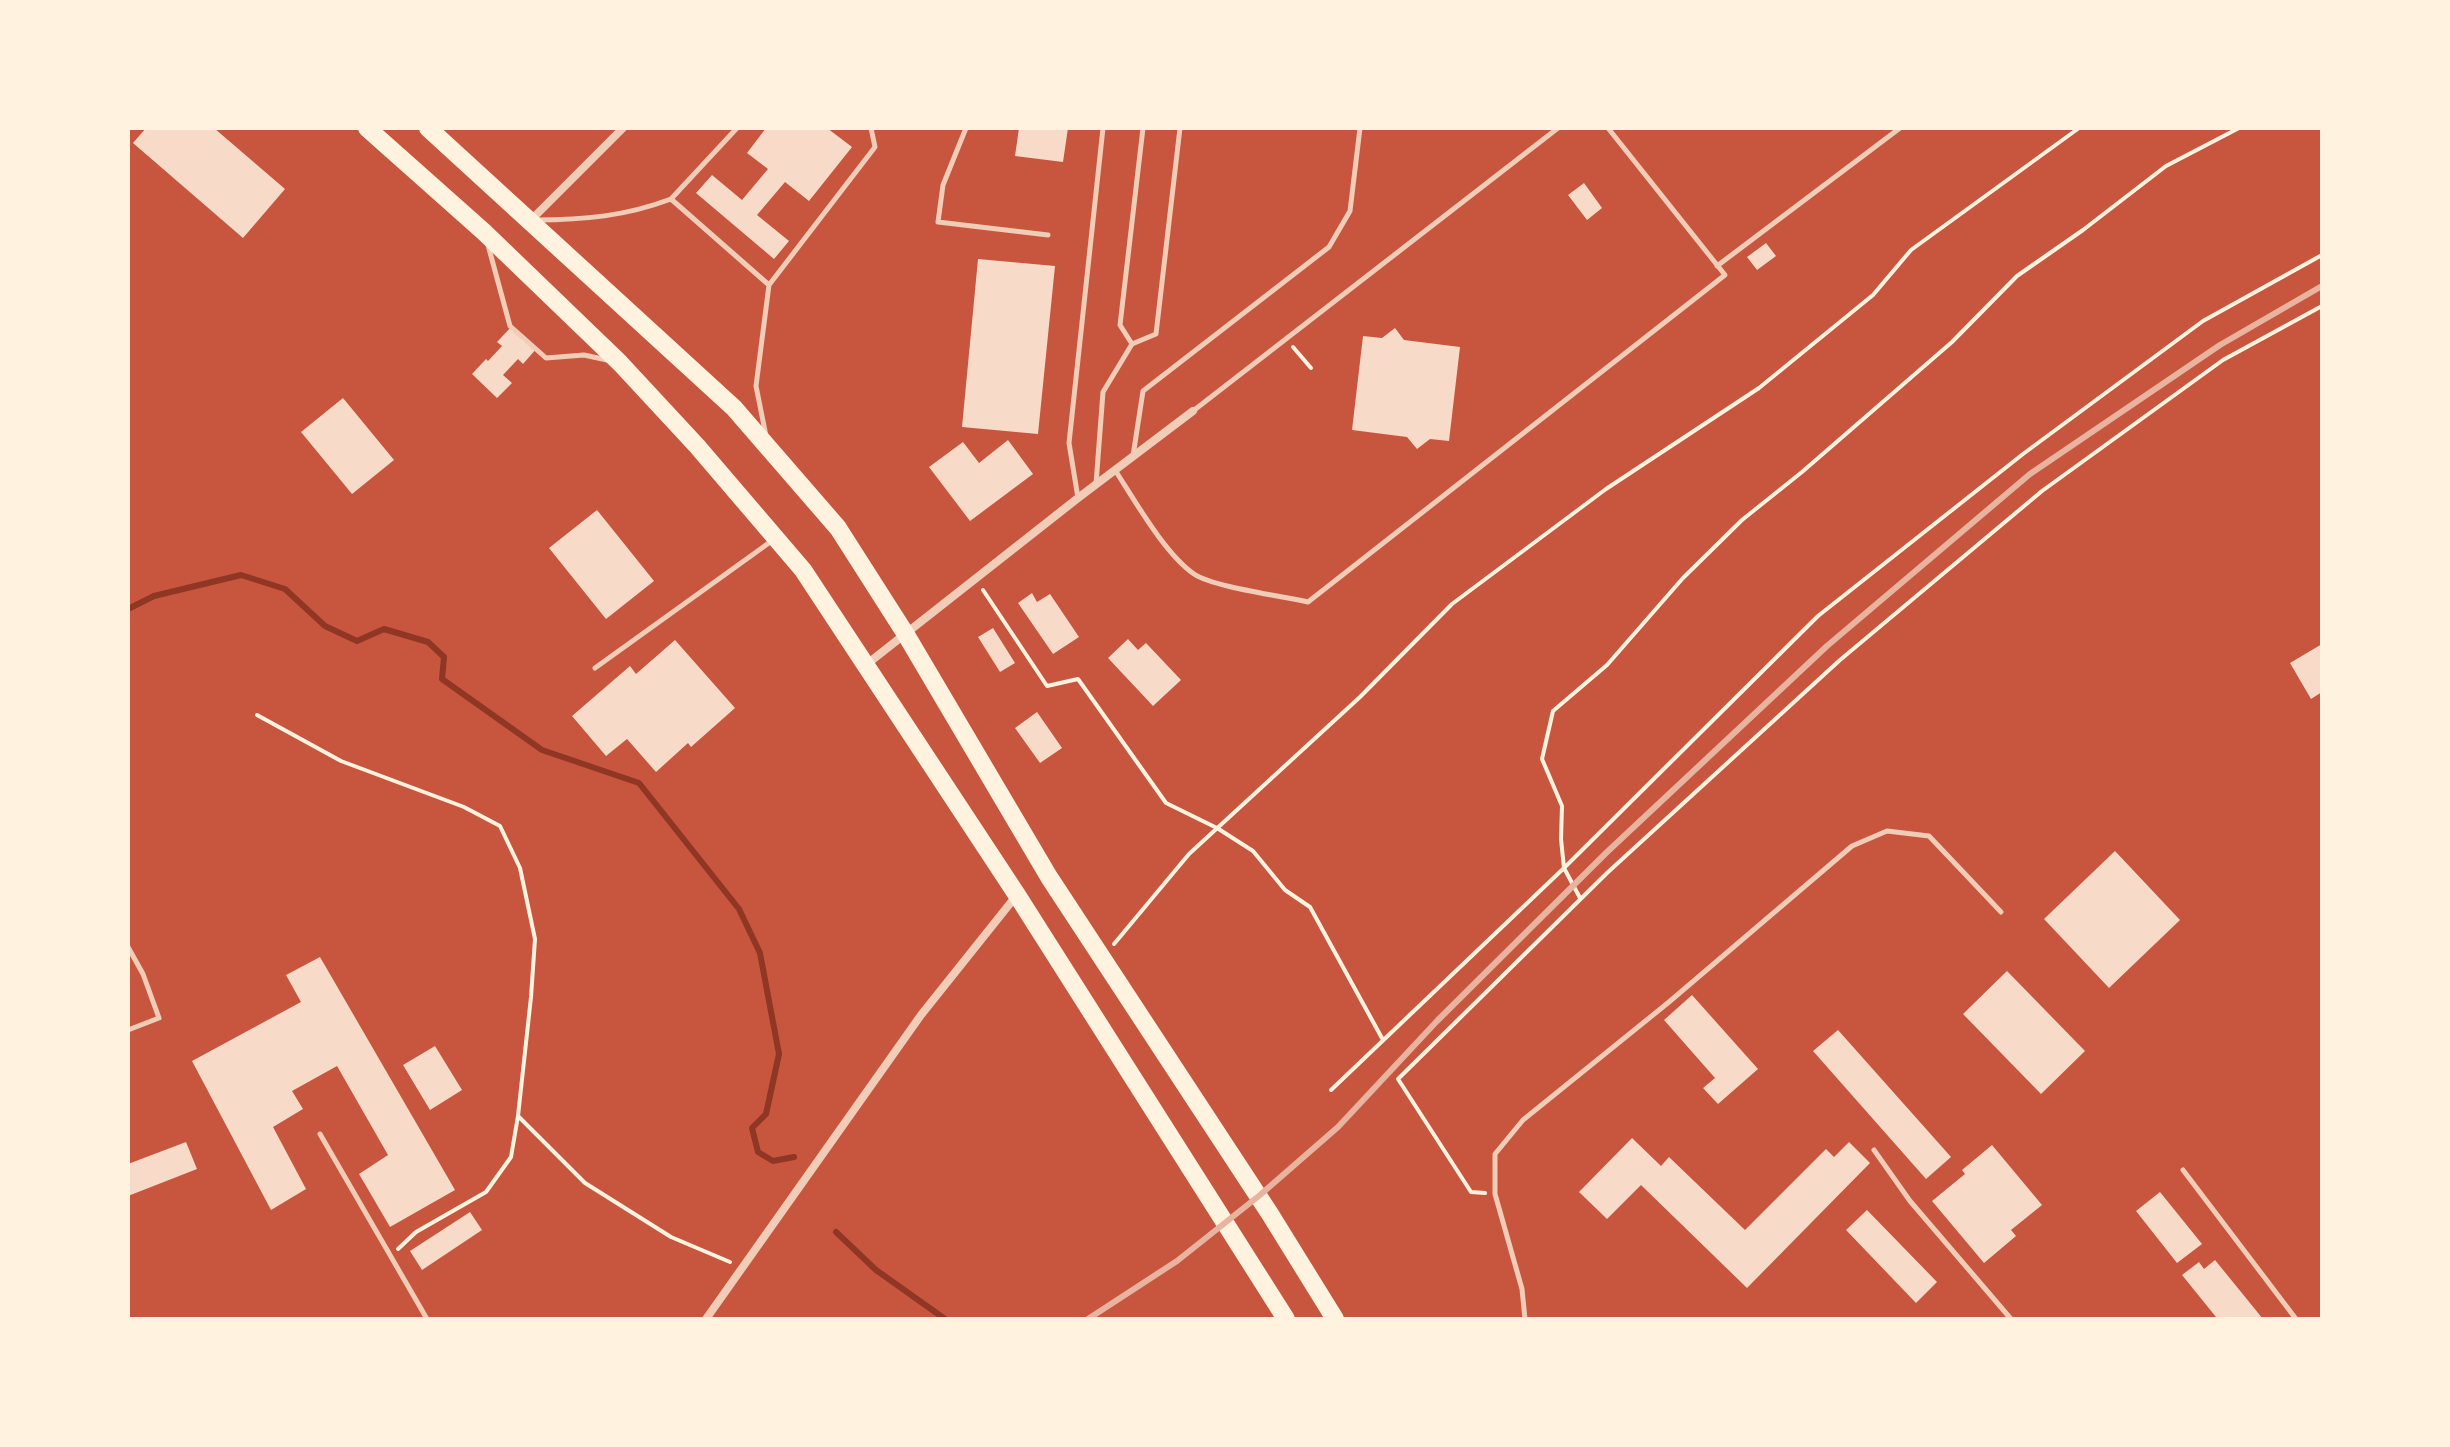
<!DOCTYPE html>
<html>
<head>
<meta charset="utf-8">
<style>
	body { margin:0 }
	#map { position:relative; width:2450px; height:1447px; overflow:hidden; background:#c8553d; font-family:"DM Sans",sans-serif }
	canvas { display:block }
	.frame { position:absolute; inset:0; border:130px solid #fff3e0; pointer-events:none }
</style>
</head>
<body>
<div id="map">
<canvas width="2450" height="1447"></canvas>
<div class="frame"></div>
</div>
<script>
const context = document.querySelector('canvas').getContext('2d');
context.lineJoin = 'round';
function stroke(path, color, width, dash) {
  context.strokeStyle = color;
  context.lineWidth = width;
  context.lineCap = dash ? 'butt' : 'round';
  context.setLineDash(dash || []);
  context.stroke(path);
}
function paint(path, color) {
  context.fillStyle = color;
  context.fill(path, 'evenodd');
}
const stream = new Path2D(`
	M128,609l26,-13 87,-21 44,14 40,37 32,15 27,-12 44,13 16,15 -2,22 100,71 97,33 100,126 21,44 19,101 -13,60 -14,14 6,24 15,9 21,-4
	M836,1232l40,38 69,49`);
const building = new Path2D(`
	M146,128h68l71,61 -42,49 -110,-95z
	M766,128h61l25,19 -43,54 -24,-19 -28,33 32,26 -15,18 -78,-66 16,-18 30,25 26,-31 -21,-16z
	M1019,128h49l-5,34 -48,-6z
	M1584,183l18,25 -15,12 -19,-25z
	M1766,243l10,13 -19,14 -10,-13z
	M978,259l77,7 -17,168 -76,-7z
	M512,326l25,22 -14,16 -5,-5 -15,16 9,8 -15,15 -25,-24 14,-15 2,2 14,-15 -5,-4z
	M1395,328l9,12 56,7 -11,94 -19,-2 -13,10 -10,-12 -55,-7 11,-94 19,2z
	M343,398l51,62 -42,34 -51,-62z
	M1008,440l25,34 -63,47 -41,-54 34,-25 16,21z
	M597,510l57,71 -48,38 -57,-71z
	M1032,593l5,9 13,-8 29,43 -26,17 -35,-51z
	M993,628l22,35 -15,9 -22,-35z
	M1128,639l10,11 8,-7 35,37 -28,26 -45,-48z
	M675,640l60,68 -44,39 -3,-4 -32,29 -29,-33 -21,17 -34,-40 58,-50 6,8z
	M2322,644v48l-11,7 -21,-36z
	M1037,712l25,36 -22,15 -25,-35z
	M2115,851l65,69 -71,68 -65,-69z
	M320,957l135,233 -65,37 -31,-53 29,-19 -51,-89 -45,25 11,18 -30,18 33,62 -35,21 -79,-149 109,-59 -15,-27z
	M2007,971l78,80 -44,43 -78,-80z
	M1692,995l66,74 -40,35 -15,-16 12,-10 -51,-58z
	M1838,1030l113,127 -25,22 -113,-128z
	M435,1046l27,44 -32,20 -27,-45z
	M1632,1138l29,28 8,-9 76,73 81,-81 8,8 15,-15 21,21 -123,125 -106,-103 -34,34 -28,-27z
	M186,1142l11,27 -69,27v-32z
	M1992,1145l50,60 -31,25 5,6 -32,27 -52,-62 33,-27 -3,-4z
	M2160,1192l42,52 -25,19 -41,-52z
	M1867,1210l70,72 -21,21 -70,-73z
	M470,1212l12,18 -60,40 -12,-19z
	M2215,1260l48,59h-50l3,-2 -34,-42 17,-13 5,7z`);
const path = new Path2D(`
	M1293,347l18,21
	M983,590l64,96 31,-7 88,124 51,25 36,23 32,39 25,17 73,133
	M257,715l84,46 123,46 36,19 20,42 15,71 -4,58 -13,119 67,67 86,54 59,25
	M1580,898l-16,-30 -3,-29 1,-33 -20,-47 11,-48 54,-46 76,-87 59,-58 60,-48 150,-130 65,-66 66,-46 83,-64 73,-38
	M1114,944l75,-90 171,-157 92,-93 154,-115 153,-101 114,-93 38,-45 168,-122
	M1331,1090l233,-222 254,-252 205,-162 180,-133 119,-66
	M1485,1193l-14,-1 -73,-113 209,-206 233,-213 202,-169 181,-131 99,-54
	M398,1249l18,-17 70,-40 25,-35 7,-41`);
const service = new Path2D(`
	M966,128l-23,57 -5,37 110,13
	M671,199l66,-71
	M535,220c49,0 91,-4 136,-21l98,86 -13,101 10,50
	M488,245l22,81 36,32 38,-3 23,5
	M1717,266l183,-138
	M769,285l106,-138 -4,-19
	M1132,344l24,-10 24,-206
	M1193,411l365,-283
	M1133,456l10,-65 186,-144 21,-36 10,-83
	M1115,470c20,31 50,84 79,104 19,13 88,22 114,28l417,-327 -117,-147
	M1096,484l7,-92 29,-48 -12,-19 23,-197
	M1078,498l-9,-55 34,-315
	M595,668l178,-128
	M128,947l15,27 16,44 -31,12
	M320,1134l107,185
	M1874,1150l36,51 101,118
	M2183,1170l113,149
	M1525,1319l-3,-30 -27,-95v-40l28,-34 146,-118 183,-156 35,-15 42,5 72,76`);
const minor = new Path2D(`
	M531,220l92,-92
	M867,664l211,-166 115,-87
	M706,1319l215,-304 95,-119`);
const trunk = new Path2D(`
	M367,128l117,104 136,131 77,83 106,124 214,325 269,424
	M428,128l306,280 104,120 67,105 144,244 221,337 65,105`);
const rail = new Path2D(`
	M1088,1319l89,-58 83,-66 78,-68 99,-106 169,-168 221,-207 203,-172 190,-129 102,-59`);
stroke(stream, '#8f3625', 6);
paint(building, '#f7dbc8');
stroke(path, '#fff3e0', 4);
stroke(service, '#f1ccb7', 5);
stroke(minor, '#f1ccb7', 8);
stroke(trunk, '#fff3e0', 18);
stroke(rail, '#e9b49f', 6);
</script>
</body>
</html>
